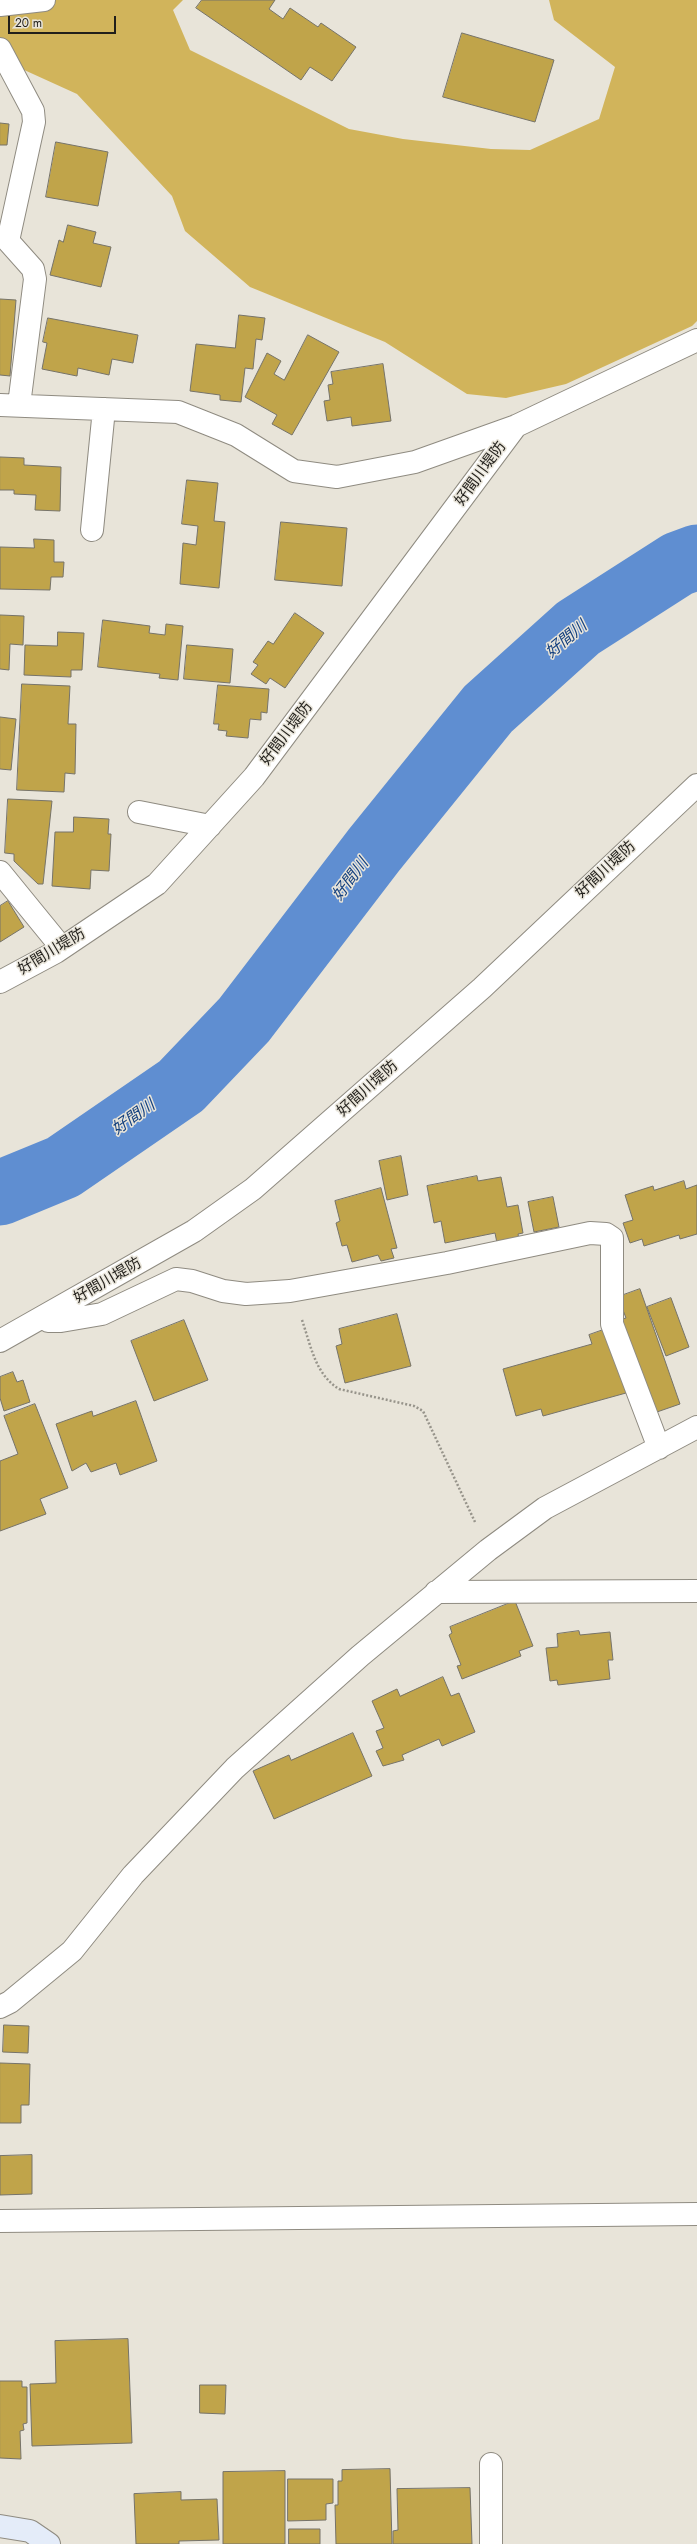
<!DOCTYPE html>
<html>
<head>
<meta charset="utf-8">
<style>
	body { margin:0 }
	#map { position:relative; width:697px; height:2544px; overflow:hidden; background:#e8e4d9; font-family:Jost,sans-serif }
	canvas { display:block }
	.scale { position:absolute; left:8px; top:16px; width:108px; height:18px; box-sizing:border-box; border:2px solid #211f1b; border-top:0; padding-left:5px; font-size:12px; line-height:14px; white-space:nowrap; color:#211f1b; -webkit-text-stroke:3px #e8e4d9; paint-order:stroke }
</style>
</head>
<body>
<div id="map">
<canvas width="697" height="2544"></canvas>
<div class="scale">20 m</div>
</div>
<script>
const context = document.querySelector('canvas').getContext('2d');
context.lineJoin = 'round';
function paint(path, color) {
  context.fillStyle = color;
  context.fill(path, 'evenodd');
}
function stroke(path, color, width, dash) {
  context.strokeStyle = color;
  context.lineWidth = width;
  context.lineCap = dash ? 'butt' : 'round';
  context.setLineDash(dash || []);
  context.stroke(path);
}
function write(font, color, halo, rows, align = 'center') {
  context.font = font + ' Jost,"Noto Sans JP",sans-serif';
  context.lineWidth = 3;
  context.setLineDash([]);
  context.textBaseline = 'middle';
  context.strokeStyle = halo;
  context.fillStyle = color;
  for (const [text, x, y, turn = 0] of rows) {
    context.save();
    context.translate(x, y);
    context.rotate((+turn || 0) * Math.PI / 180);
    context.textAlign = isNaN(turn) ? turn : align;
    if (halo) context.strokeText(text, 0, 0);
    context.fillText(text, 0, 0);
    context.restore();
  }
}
const forest = new Path2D(`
	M0,0h183l-10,10 17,40 159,79 54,10 88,10 39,1 69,-31 16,-52 -61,-47 -5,-20h148v321l-5,5 -126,58 -60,14 -39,-4 -82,-52 -135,-55 -65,-56 -13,-35 -95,-102 -77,-35z`);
const river = new Path2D(`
	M0,1193l63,-26 118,-81 63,-66 130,-170 114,-141 90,-81 100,-64 19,-7`);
const building = new Path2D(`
	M202,0h73l-6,9 14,10 7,-11 28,19 3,-4 35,24 -24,34 -22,-14 -9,13 -105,-72z
	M462,33l92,27 -19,62 -92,-25z
	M0,123l9,1 -2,21h-7z
	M56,142l52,10 -10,54 -52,-9z
	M68,225l28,7 -3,11 18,4 -10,40 -51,-12 9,-35 4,2z
	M0,299l16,1 -6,76 -10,-1z
	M239,315l26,3 -3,22 -6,-1 -3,30 -8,-1 -4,34 -21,-2v-5l-30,-4 6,-47 39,4z
	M48,318l90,17 -5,28 -21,-4 -3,16 -31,-7 -1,8 -35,-7 5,-26 -4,-1z
	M308,335l31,17 -47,83 -20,-11 5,-9 -32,-18 22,-44 14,8 -7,13 10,6z
	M383,364l8,57 -39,5 -1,-9 -24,4 -3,-20 6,-1 -2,-15 5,-1 -2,-12z
	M0,457l24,1v7l37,2 -1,44 -25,-1 1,-15 -22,-1v-4h-14z
	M187,480l31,3 -4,38 11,1 -6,66 -39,-4 3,-41 13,2 2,-19 -16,-2z
	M281,522l66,6 -5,58 -67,-6z
	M34,539l20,1v22h10l-1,15h-12l-1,13 -50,-1v-42l34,1z
	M295,613l29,20 -39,55 -15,-10 -4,6 -15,-10 7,-9 -5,-3 15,-21 5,3z
	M0,615l24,1 -1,29 -13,-1 -1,26 -9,-1z
	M103,620l47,6 -1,7 16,2 1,-11 17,2 -5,54 -19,-2 1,-4 -62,-7z
	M58,632l26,1 -2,37h-11v7l-47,-2 1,-30 32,1z
	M187,645l46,4 -3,34 -46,-4z
	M22,684l48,2 -2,38h8l-1,50 -10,-1 -1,19 -47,-2z
	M218,685l51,4 -2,24 -6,-1v8l-11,-1 -2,19 -22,-2 1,-5 -9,-1 1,-6h-5z
	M0,717l16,2 -5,51 -11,-1z
	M8,799l44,2 -9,83h-5l-24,-23v-7l-9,-1z
	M74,817l35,2 -1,15h3l-2,37 -18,-1 -1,19 -38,-3 3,-54h18z
	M8,901l16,26 -24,15v-36z
	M401,1156l7,39 -21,5 -8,-39z
	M477,1176l1,5 23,-4 6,30 11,-2 5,28 -5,1 1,5 -22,4 -2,-10 -50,10 -4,-22 -7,2 -7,-37z
	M684,1181l2,8 11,-4v49l-17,5 -1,-4 -35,11 -2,-7 -12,4 -7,-20 10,-3 -8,-25 28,-9 1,4z
	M381,1188l16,60 -6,1 3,9 -13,3 -3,-6 -26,7 -5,-17 -5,1 -6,-23 4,-2 -5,-20z
	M553,1197l6,30 -25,5 -6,-30z
	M640,1289l40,115 -26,9 -35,-93 7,-2 -8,-21z
	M671,1298l18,49 -23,9 -19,-49z
	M397,1314l14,52 -66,17 -9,-37 6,-2 -3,-15z
	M184,1320l24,60 -54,21 -23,-60z
	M606,1329l20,64 -83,23 -2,-7 -25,7 -13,-47 89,-25 -3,-9z
	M13,1372l4,10 6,-2 7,22 -26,9 -4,-13v-21z
	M136,1401l21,60 -37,14 -4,-12 -25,9 -5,-9 -14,8 -16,-47 36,-13 1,5z
	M35,1404l33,84 -28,11 6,15 -46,17v-70l18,-7 -14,-38z
	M515,1601l18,45 -14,5 2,5 -59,23 -5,-13 4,-1 -12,-30 3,-2 -2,-6z
	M579,1631l1,4 30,-3 3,28h-5l2,19 -52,6 -1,-5 -7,1 -4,-33 12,-1 -1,-13z
	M443,1677l8,19 8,-3 16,39 -33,14 -3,-7 -37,16 2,5 -21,6 -7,-15 7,-3 -7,-17 8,-3 -12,-27 25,-12 3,7z
	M353,1733l19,43 -98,43 -21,-48 36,-16 2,5z
	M4,2025l25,1 -1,27 -25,-1z
	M0,2063l30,1 -1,41h-8v18h-21z
	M32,2155v39l-32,1v-39z
	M128,2339l4,104 -100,3 -2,-62 26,-1 -1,-42z
	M0,2381h22v6h5v36l-4,1 1,6 -4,1 1,28 -21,-1z
	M200,2385h26l-1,29 -25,-1z
	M390,2469l2,75h-56l-1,-39h3v-24h4v-11z
	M285,2471v73h-62v-72z
	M288,2479h45v24l-7,1v16l-38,1z
	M470,2488l2,56h-79v-13l5,-1 -1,-41z
	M181,2492v8l36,-1 2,41 -40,1v3h-43l-2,-50z
	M289,2529h31v15h-31z`);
const path = new Path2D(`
	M302,1320c9,26 13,54 37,69l75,17 9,5 52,111`);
const street = new Path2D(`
	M0,5l44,-5
	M0,49l33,62 1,11 -26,119 25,28 2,10 -16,126
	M0,405l178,7 58,23 58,36 43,6 78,-15 101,-36 181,-86
	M92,530l12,-121
	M139,812l71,14
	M0,872l62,76
	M0,982l56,-30 101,-68 97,-107 262,-351
	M43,1317l5,4h13l41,-7 74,-35 16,2 31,10 23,3 44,-3 157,-28 143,-30 16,1 6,4v86l47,124
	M0,1341l194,-110 59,-42 229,-201 215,-203
	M436,1592l261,-1
	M0,2007l10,-5 62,-51 61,-76 102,-107 125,-112 128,-106 57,-42 152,-81
	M0,2221l697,-7
	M491,2464v80`);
const secondary = new Path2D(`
	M0,2526l30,5 19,13`);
const streetNames = [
	["好間川堤防",481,474,-54],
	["好間川堤防",287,734,-53],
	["好間川堤防",606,870,-43],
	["好間川堤防",52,952,-31],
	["好間川堤防",368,1089,-42],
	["好間川堤防",108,1281,-30]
];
const waterNames = [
	["好間川",567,640,-40],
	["好間川",351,880,-53],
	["好間川",134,1118,-35]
];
paint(forest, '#d1b45b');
stroke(river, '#5f8ed1', 65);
paint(building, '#c0a44a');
stroke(building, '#767369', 1);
stroke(street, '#8f8b81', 24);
stroke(secondary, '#8f8b81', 24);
stroke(path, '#97948b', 2.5, [2, 2]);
stroke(street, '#fff', 22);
stroke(secondary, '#e4ecf9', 22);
write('15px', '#211f1b', '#e8e4d9', streetNames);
write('italic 16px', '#15417f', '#e8e4d9', waterNames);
</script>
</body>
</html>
